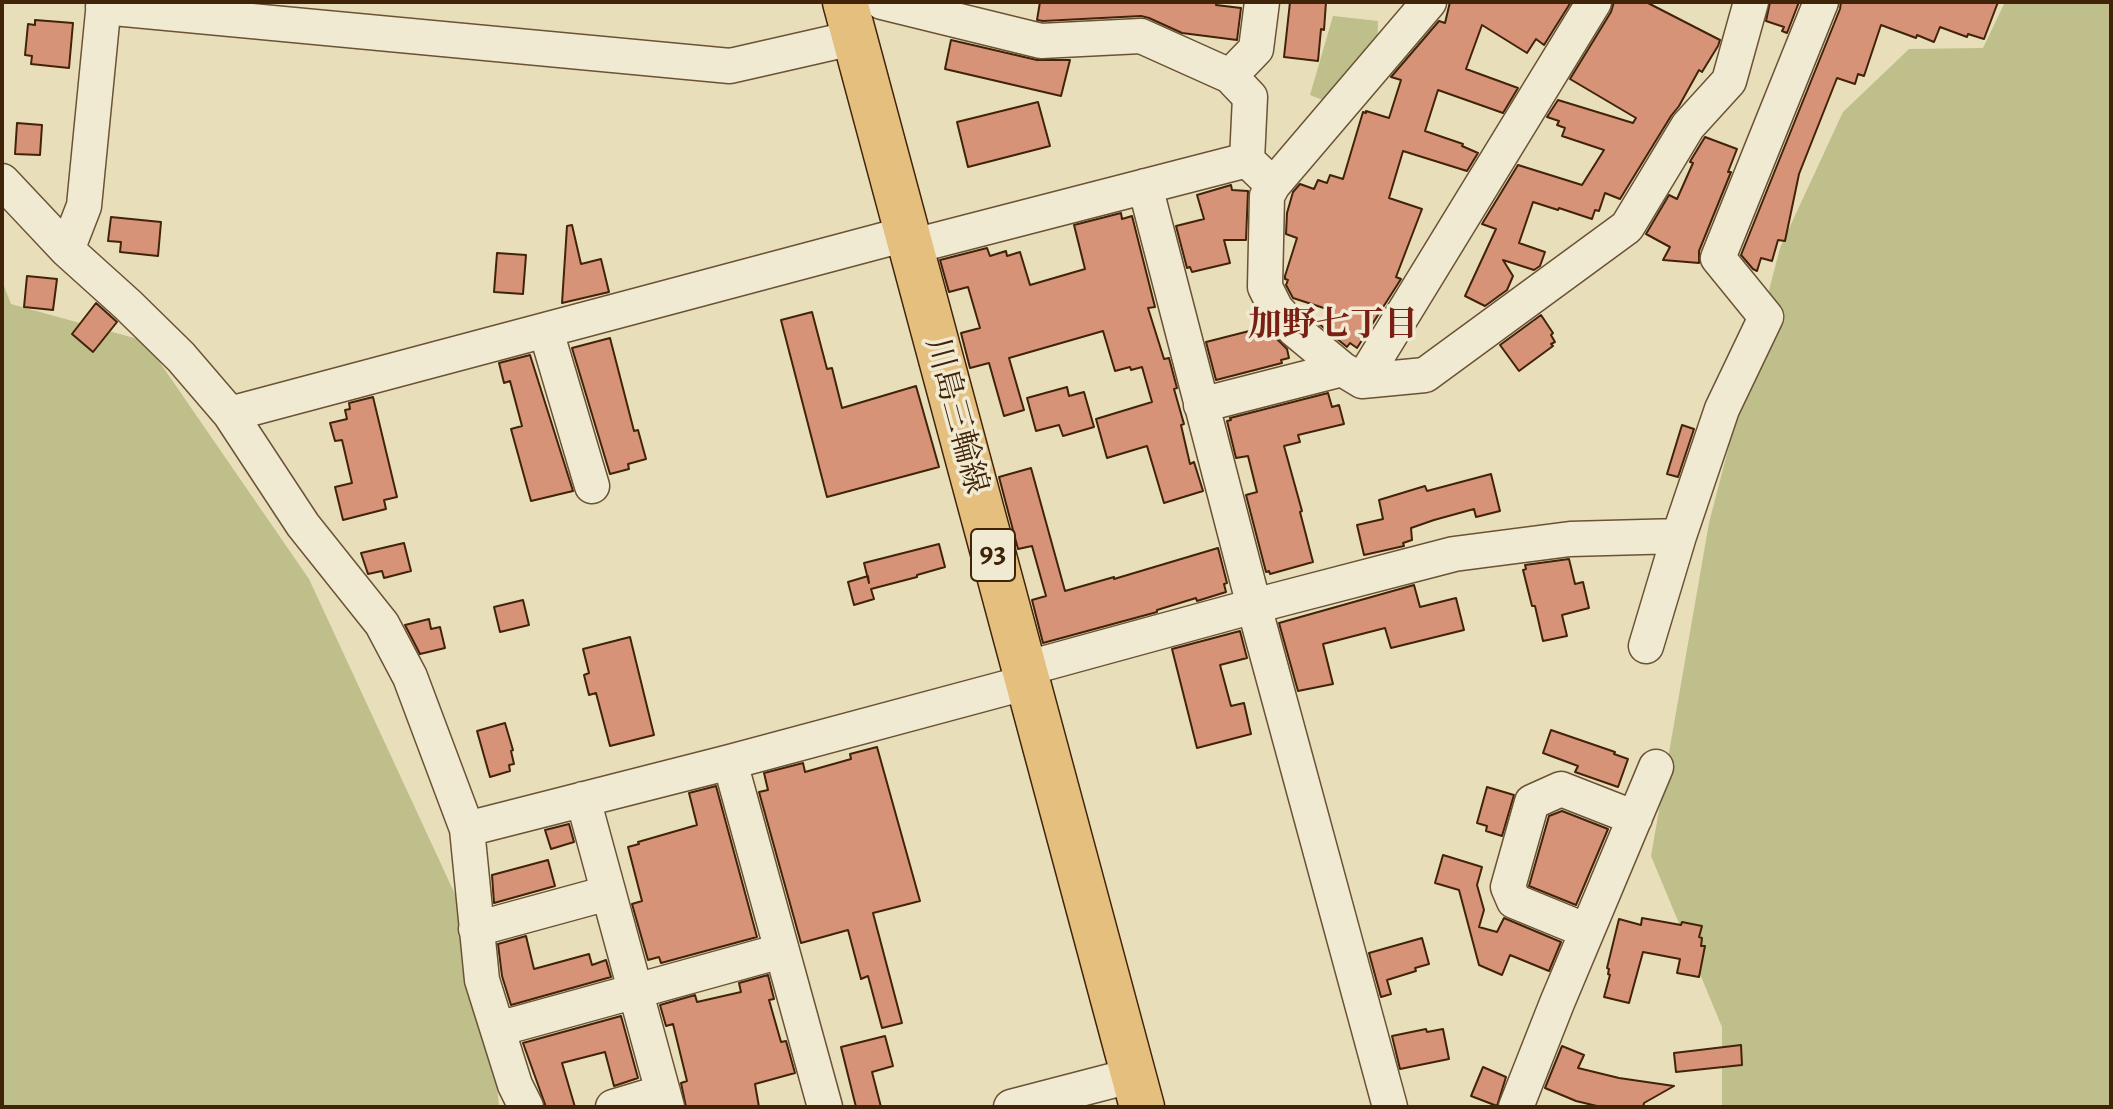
<!DOCTYPE html>
<html>
<head>
<meta charset="utf-8">
<style>
	body { margin:0 }
	#map { position:relative; width:2113px; height:1109px; overflow:hidden; background:#e8deba; font-family:Alegreya,serif }
	canvas { display:block }
	.frame { position:absolute; inset:0; border:4px solid #412309; pointer-events:none }
</style>
</head>
<body>
<div id="map">
<canvas width="2113" height="1109"></canvas>
<div class="frame"></div>
</div>
<script>
const context = document.querySelector('canvas').getContext('2d');
context.lineJoin = 'round';
function paint(path, color) {
  context.fillStyle = color;
  context.fill(path, 'evenodd');
}
function stroke(path, color, width, dash) {
  context.strokeStyle = color;
  context.lineWidth = width;
  context.lineCap = dash ? 'butt' : 'round';
  context.setLineDash(dash || []);
  context.stroke(path);
}
function write(font, color, halo, rows, align = 'center') {
  context.font = font + ' Alegreya,"Noto Serif JP",serif';
  context.lineWidth = 7;
  context.setLineDash([]);
  context.textBaseline = 'middle';
  context.strokeStyle = halo;
  context.fillStyle = color;
  for (const [text, x, y, turn = 0] of rows) {
    context.save();
    context.translate(x, y);
    context.rotate((+turn || 0) * Math.PI / 180);
    context.textAlign = isNaN(turn) ? turn : align;
    if (halo) context.strokeText(text, 0, 0);
    context.fillText(text, 0, 0);
    context.restore();
  }
}
const green = new Path2D(`
	M2005,2h106v1105h-389v-80l-71,-171 58,-333 71,-275 63,-136 66,-63 74,-1z
	M1333,16l45,5 -1,34 -44,49 -23,-9z
	M2,281l9,23 134,37 164,238 176,380 14,148h-497z`);
const building = new Path2D(`
	M1040,2h177l-1,3 25,3 -4,32 -55,-7 -33,-15 -8,-2 -98,5 -6,-1z
	M1290,2h36l-2,28 -3,-1 -3,32 -34,-4z
	M1450,2h121l-27,43 -8,-6 -9,14 -45,-28 -16,44 52,19 -15,25 -65,-23 -13,41 38,13 -1,2 16,7 -11,18 -64,-20 -14,47 33,11 -26,68 5,2 -44,69 -7,-5 -3,4 -28,-23 11,-14 -37,-12 -7,-13 2,-5 -3,-1v-3l12,-38 -11,-4 1,-21 6,-21 7,-8 14,5 4,-9 9,3 3,-8 13,4 20,-67 3,1v-2l23,7 12,-38 -10,-3 48,-56 6,2z
	M1614,2h32l74,38 -2,6 -16,26 -3,-2 -20,36 -8,10 -51,83 -15,-6 -6,18 -4,-1 -3,9 -33,-11 -1,2 -25,-8 -14,41 26,9 -5,14 -6,4 -31,-10 10,16 -6,14 -22,16 -20,-10 31,-67 -14,-5 36,-59 64,20 22,-35 -42,-14 3,-8 -8,-3 2,-4 -12,-4 11,-17 75,23 3,-5 -66,-39 41,-67z
	M1770,2h29l-12,31 -5,-2 2,-4 -18,-6z
	M1841,2h157l-14,37 -16,-5 -1,3 -27,-10 -6,15 -17,-7 -1,3 -35,-13 -17,51 -6,-2 -3,10 -18,-6 -38,96 -14,67 -7,-1 -6,21 -11,-3 -4,13 -4,-2 -12,-14 99,-246z
	M35,20l38,3 -4,45 -38,-4 1,-8 -7,-1 3,-31 7,1z
	M951,40l86,20h33l-9,36 -116,-27z
	M1038,102l12,44 -82,21 -11,-45z
	M17,123l25,2 -2,30 -25,-1z
	M1705,137l32,12 -9,23h3l-32,79v12l-36,-3 7,-13 -24,-13 23,-39 8,4 16,-36 -3,-1 1,-2z
	M1231,185l1,5 16,1 -2,49h-22l6,23 -38,9 -2,-5 -3,1 -11,-42 28,-7 -7,-24z
	M1121,213l1,6 10,-3 23,91 -7,1 16,51 5,-1 8,30 -3,1 10,35 -3,1 9,39 4,-2 9,29 -39,12 -17,-57 -40,12 -11,-39 56,-17 -10,-35 -11,3 -1,-3 -15,4 -12,-40 -94,27 15,52 -20,6 -15,-53 -19,5 -9,-35 19,-5 -12,-41 -19,5 -9,-32 47,-12 3,8 16,-5 1,5 13,-4 10,33 55,-16 -11,-44z
	M111,217l50,5 -3,34 -38,-4 1,-10 -13,-1z
	M572,225l9,39 20,-5 8,33 -47,11 5,-77z
	M497,253l29,2 -3,39 -29,-2z
	M27,276l30,3 -4,31 -29,-3z
	M96,303l21,19 -24,30 -21,-18z
	M812,312l15,57 5,-1 10,40 74,-22 23,81 -112,30 -46,-177z
	M1541,315l12,18 -2,2 4,7 -4,2 2,2 -34,25 -19,-26z
	M1265,327l22,22 2,9 -8,2 1,3 -66,17 -10,-38z
	M610,338l24,93 4,-1 8,29 -18,5 1,5 -19,5 -38,-126z
	M530,355l43,136 -42,10 -20,-72 11,-3 -12,-45 -6,2 -5,-20z
	M1067,387l2,9 15,-4 10,35 -31,9 -4,-11 -23,6 -9,-33z
	M1328,393l4,14 7,-2 5,19 -46,11 2,7 -16,4 18,65 -2,1 13,50 -43,12 -1,-3 -3,1 -20,-77 11,-3 -9,-36 -12,2 -9,-37 4,-1 -1,-2z
	M373,397l24,100 -13,3 2,9 -43,11 -8,-33 17,-4 -10,-43 -7,1 -5,-18 17,-4 -2,-9 5,-1 -1,-6z
	M1682,425l12,4 -16,48 -11,-3z
	M1031,468l34,123 49,-14v2l104,-31 9,35 -3,1 2,8 -29,9 -1,-3 -39,12v2l-114,31 -11,-43 14,-4 -14,-50 -14,3 -19,-72z
	M1491,474l9,37 -24,6 -2,-8 -40,11 -23,8 1,12 -9,3 1,3 -40,9 -7,-30 26,-6 -4,-19 46,-14 2,5z
	M404,543l7,28 -27,7 -2,-7 -14,3 -7,-21z
	M939,544l6,23 -28,8v2l-46,12 3,10 -20,6 -6,-23 20,-6 1,7 -5,-20z
	M1569,559l6,25 8,-2 6,26 -27,7 5,21 -24,5 -8,-35h-3l-9,-36 3,-1 -1,-4z
	M1414,585l6,22 36,-9 8,32 -73,18 -6,-20 -62,16 10,40 -35,7 -19,-68z
	M523,600l6,25 -29,7 -6,-25z
	M429,619l2,10 9,-2 5,21 -25,6 -15,-29z
	M1240,631l7,27 -27,7 11,41 13,-3 7,31 -54,14 -25,-99z
	M630,637l24,98 -44,11 -14,-53 -7,2 -5,-20 5,-2 -6,-24z
	M505,723l8,27 -2,1 3,13 -5,1 1,6 -20,6 -13,-46z
	M1551,730l64,22 -1,2 14,5 -10,28 -43,-15 3,-6 -35,-13z
	M877,747l43,154 -47,12 29,110 -20,5 -14,-52 -7,3 -13,-49 -47,13 -42,-151 9,-2 -4,-17 39,-10 2,9 46,-13 -1,-5z
	M716,786l41,151 -96,26 -2,-6 -11,3 -16,-56 10,-3 -14,-54 11,-3 -1,-2 59,-17 -8,-32z
	M1487,787l27,8 -12,41 -16,-5 1,-5 -10,-3z
	M1562,811l46,18 -32,76 -47,-19 20,-70z
	M569,824l5,18 -23,7 -6,-19z
	M1443,855l39,12 -5,18 7,25 -5,17 18,5 7,-14 57,24 -12,29 -39,-16 -8,20 -23,-10 -20,-75 -24,-7z
	M548,860l7,26 -61,17 -2,-28z
	M1642,918l39,7 1,-3 20,4 -3,11 3,1 -1,8h4l-6,31 -22,-4 3,-14 -37,-7 -14,51 -25,-6 6,-22 -2,-1 1,-5 -2,-1 12,-49 22,6z
	M526,936l8,33 55,-15 3,11 14,-5 5,17 -100,28 -9,-29 -4,-32z
	M1422,938l7,26 -14,4 1,3 -29,9 4,14 -10,3 -12,-44z
	M768,975l6,24 -5,1 12,42 5,-1 9,32 -40,11 4,23h-73l-5,-24 6,-2 -14,-57 -7,2 -6,-21 35,-10 2,7 44,-10 -2,-9z
	M621,1016l17,62 -24,8 -9,-34 -43,11 13,44h-29l-23,-64z
	M1426,1029l1,3 16,-3 6,30 -49,10 -8,-33z
	M885,1036l8,30 -21,6 9,35h-25l-15,-60z
	M1741,1045l1,20 -66,7 -2,-19z
	M1562,1046l22,9 -6,13 41,10 55,8 -30,17 -1,4h-42l-25,-6 -31,-13z
	M1483,1067l23,10 -9,29 -26,-10z`);
const minor = new Path2D(`
	M882,2l159,39 100,-5 89,40 20,21 -3,63 26,25
	M1429,2l-156,183 -6,11 -2,91 11,22 19,21 47,39 20,12 63,-6 202,-148 61,-101 41,-45 22,-79
	M103,7l627,59 123,-28
	M1230,76l26,-27 6,-47
	M2,181l65,69 61,55 53,52 49,57 73,111 79,99 28,53 57,152 15,151 33,105 11,22
	M1145,186l109,420 136,501
	M910,247l337,-87
	M67,250l17,-44 20,-204
	M546,331l46,155
	M1362,381l232,-379
	M1201,405l141,-36
	M230,414l676,-180
	M1646,646l33,-110 43,-127 44,-92 -48,-59 103,-256
	M1024,669l230,-63 200,-52 116,-15 109,-3
	M730,762l95,345
	M583,799l84,308
	M467,829l263,-67 298,-80
	M476,929l132,-36
	M1587,931l-73,-30 -6,-14 24,-85 29,-13 74,29
	M498,1029l283,-78
	M613,1107l50,-15
	M1011,1107l123,-32
	M1516,1107l41,-104 99,-236`);
const major = new Path2D(`
	M845,2l297,1105`);
const shields = [
	[993,555,44]
];
const shieldNames = [
	["93",993,555]
];
const streetNames = [
	["川島三輪線",955,416,75]
];
const neighbourhoodNames = [
	["加野七丁目",1333,327]
];
paint(green, '#bebf8a');
paint(building, '#d79378');
stroke(building, '#412309', 2);
stroke(minor, '#6b5235', 37);
stroke(major, '#412309', 47);
stroke(minor, '#f0ead2', 34);
stroke(major, '#e4bf7d', 44);
for (const [x, y, w] of shields) {
  const box = new Path2D();
  box.roundRect(x - w / 2, y - 26, w, 52, 6);
  context.fillStyle = '#f0ead2';
  context.fill(box);
  stroke(box, '#412309', 2);
}
write('bold 30px', '#412309', null, shieldNames);
write('32px', '#412309', '#f0ead2', streetNames);
write('bold 34px', '#7a1f14', '#f0ead2', neighbourhoodNames);
</script>
</body>
</html>
